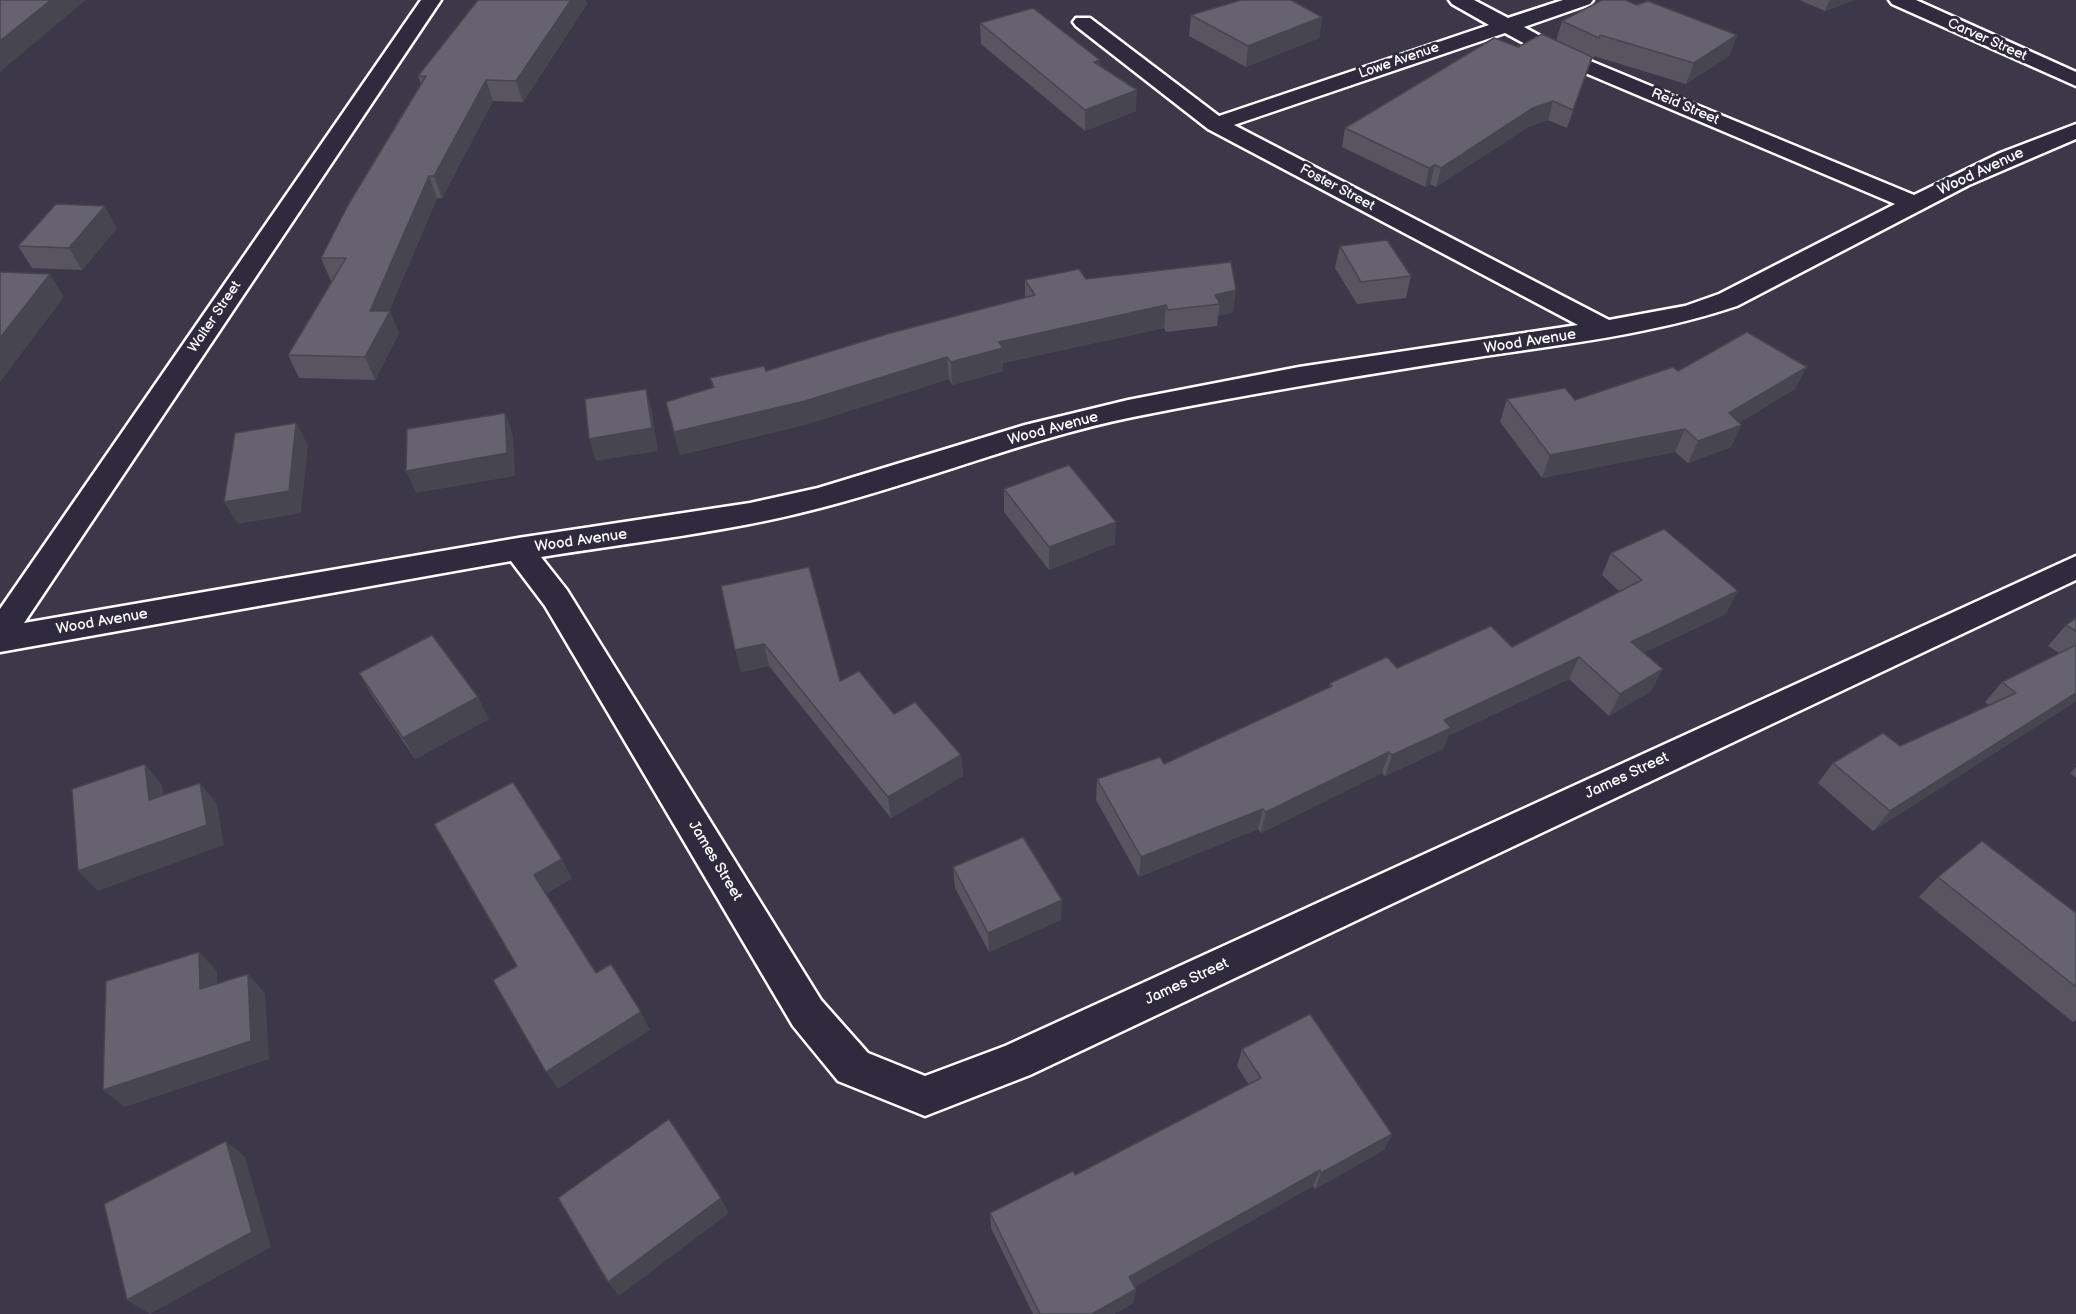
<!DOCTYPE html>
<html>
<head>
<meta charset="utf-8">
<style>
	body { margin:0 }
	canvas { display:block; background:#3c3749 }
</style>
</head>
<body>
<canvas width="2076" height="1314"></canvas>
<script>
const context = document.querySelector('canvas').getContext('2d');
context.lineJoin = 'round';
function stroke(path, color, width, dash) {
  context.strokeStyle = color;
  context.lineWidth = width;
  context.lineCap = dash ? 'butt' : 'round';
  context.setLineDash(dash || []);
  context.stroke(path);
}
function paint(path, color) {
  context.fillStyle = color;
  context.fill(path, 'evenodd');
}
function write(font, color, halo, rows, align = 'center') {
  context.font = font + ' "Balsamiq Sans",sans-serif';
  context.lineWidth = 6;
  context.setLineDash([]);
  context.textBaseline = 'middle';
  context.strokeStyle = halo;
  context.fillStyle = color;
  for (const [text, x, y, turn = 0] of rows) {
    context.save();
    context.translate(x, y);
    context.rotate((+turn || 0) * Math.PI / 180);
    context.textAlign = isNaN(turn) ? turn : align;
    if (halo) context.strokeText(text, 0, 0);
    context.fillText(text, 0, 0);
    context.restore();
  }
}
const minor = new Path2D(`
	M421,0h20l-417,623 494,-85 232,-35 68,-15 207,-63 103,-25 171,-33 279,-42 -370,-196 -132,-103 -3,-4 3,-4h14l129,98 270,-91 -37,-21 -3,-4h25l34,18 55,-18h30l-3,4 -66,23 47,26 343,142 86,-42 76,-29v15l-107,46 -232,121c-83,28 -172,38 -259,51 -116,18 -230,37 -345,60 -107,22 -208,64 -313,91 -91,24 -186,34 -279,49l26,33 254,410 47,53 57,23 80,-30 1071,-490v24l-1046,495 -105,41 -87,-35 -45,-55 -248,-420 -34,-45 -511,91v-43zM1505,33l52,28 338,143 -176,90 -34,12 -76,14 -375,-195z
	M1889,0h27l160,72v14l-184,-82z`);
const wall = new Path2D(`
	M478,0h108l1,4 -64,98 -30,-1 -51,97h-5l-48,113 10,22 -24,47 -76,-2 -11,-23 44,-74h-1l-10,-23 100,-174 -3,-8z
	M1799,0h55l-29,11z
	M1637,5l100,30 -8,21 -43,28 -92,-28 -1,3h-1l-25,69 -19,-8 -20,7 -92,60 -6,-3 -5,3 -83,-40 3,-19 173,-81 38,-6 6,-20z
	M1191,15l131,2 -3,21 -73,29 -57,-31z
	M980,23l120,37v6l36,45 -51,20 -104,-87z
	M117,228l-35,42 -50,-2 -14,-22z
	M1340,246l71,30 -5,22 -49,6 -22,-36z
	M1231,262l2,50 -15,4 -1,10 -51,6 -2,-4 -161,35v8l-51,14 -3,-6 -141,45 -128,31 -14,-53 47,-14 -3,-10 56,-7 259,-73v-18l61,-1z
	M1678,371l117,18 -55,33 -9,25 -43,16 -13,-11 -133,26 -42,-56 7,-23 68,1z
	M1004,489l111,55 -66,26 -45,-58z
	M1611,553l115,61 -83,39 8,38 -42,25 -40,-37 -121,57 -5,13 -58,27 -3,-3 -121,60 -3,-4 -119,48 -43,-77 1,-21 67,-15 165,-77 1,-4 67,-15 115,-21 108,-55 -18,-17z
	M721,586l119,95 121,74 2,21 -72,42 -122,-152 -28,6z
	M2076,618v83l-203,130 -55,-48 15,-20 67,-17 89,-40 -4,-4 17,-20 57,-29 -11,-7 18,-21z
	M359,673l130,46 -74,40 -43,-64z
	M2076,767v11l-6,-5z
	M953,867l108,53 -72,32 -34,-64z
	M1938,877l138,36v107l-3,2 -154,-125z
	M1242,1049l150,85 -8,16 -69,39 -2,-3 -179,101 2,2 -3,14 -19,11h-81l-42,-86 -1,-15 85,-38 174,-90 -12,-19z`);
const shadedWall = new Path2D(`
	M51,0h35l-86,72v-31z
	M571,0h15l1,4 -64,98 -7,-21z
	M1831,0h23l-29,11 4,-10z
	M1322,17l-3,21 -73,29 2,-21z
	M1737,35l-8,21 -43,28 8,-21z
	M1592,57l-6,19 -19,52 6,-18z
	M1100,60v21l-6,-19z
	M486,80l7,21 -51,97 -8,-22z
	M1137,90l-1,21 -51,20v-21z
	M1553,101l-5,19 -20,7 -92,60 5,-19 92,-60z
	M1435,165l-5,19 -5,3 4,-19z
	M429,176l8,22 -50,117 3,-4 9,22 -24,47 -10,-23 5,-46z
	M105,206l12,22 -35,42 -13,-22z
	M50,274l14,23 -64,85v-44z
	M1236,290l-3,22 -15,4 2,-12 -5,-9z
	M1166,305l-2,23 -161,35v8l-51,14 -1,-23 48,-20z
	M947,357l2,22 -141,45 -128,31 -6,-23z
	M1807,367l-12,22 -69,42 16,-6 -11,22 -43,16 10,-22 31,-28z
	M646,389l6,23 6,39 -62,10 -7,-22z
	M505,413l8,22 2,41 -99,17 -10,-22z
	M296,423l12,22 -7,68 -63,11 -14,-22z
	M1685,429l-10,23 -133,26 8,-23z
	M1116,522l-1,22 -66,26v-23z
	M1738,591l-12,23 -106,50 11,-22z
	M764,644l5,22 -28,6 -6,-22z
	M1579,657l-10,22 -121,57 -5,13 -58,27 7,-21 52,-35z
	M1663,669l-12,22 -42,25 11,-22z
	M2076,693v8l-203,130 17,-20z
	M478,697l11,22 -74,40 -12,-21z
	M1389,752l-7,21 -121,60 5,-21z
	M961,755l2,21 -72,42 -3,-21z
	M145,764l17,21 5,36 -18,-21z
	M200,783l17,21 7,41 -126,46 -20,-20z
	M1263,809l-5,20 -119,48 2,-20z
	M562,859l10,20 -28,16 -10,-20z
	M1062,900l-1,20 -72,32 -1,-19z
	M199,952l18,19 1,37 -18,-19z
	M248,974l17,19 4,66 -144,48 -22,-17z
	M641,1012l9,18 -92,59 -12,-17z
	M1392,1134l-8,16 -69,39 6,-16z
	M226,1141l19,16 26,90 -121,67 -23,-14z
	M1320,1170l-7,16 -186,105 2,-14z
	M721,1198l8,15 -110,83 -11,-14z
	M1136,1289l-3,14 -19,11h-22z`);
const building = new Path2D(`
	M0,0h51l-51,41z
	M478,0h93l-55,81 -30,-1 -52,96h-5l-59,135h20l-25,46 -77,-2 58,-97h-25l27,-53 78,-129h-8z
	M1241,0h50l31,17 -74,29 -57,-31z
	M1602,0h23l12,5 11,-4 89,34 -43,28 -94,-28 -1,3 -37,-17z
	M1033,8l67,52 -6,2 43,28 -52,20 -105,-87z
	M1542,34l50,23 -19,53 -20,-9 -20,7 -92,60 -6,-3 -6,3 -84,-40 149,-90 24,9z
	M56,204l49,2 -36,42 -51,-2z
	M1387,240l24,36 -50,6 -21,-36z
	M1231,262l5,28 -21,5 5,9 -52,6 -2,-5 -167,37 4,6 -52,14 -4,-5 -142,44 -131,31 -8,-30 48,-15 -4,-9 54,-12 2,5 121,-37 148,-39 -10,-15 54,-11 7,10z
	M1,272l49,2 -50,64v-65z
	M1747,332l60,35 -78,46 13,12 -44,16 -13,-12 -135,26 -43,-56 58,-11 10,12 98,-33 5,4z
	M646,389l6,39 -63,11 -4,-40z
	M505,413l2,40 -101,18 1,-42z
	M296,423l-7,68 -65,11 11,-69z
	M1069,465l47,57 -67,25 -45,-58z
	M1664,529l74,62 -107,51 32,27 -43,25 -41,-37 -135,63 7,8 -59,27 -3,-3 -123,60 -3,-3 -122,48 -44,-78 63,-22 4,7 168,-78 -2,-3 57,-26 10,11 94,-42 21,21 130,-67 -31,-27z
	M809,567l31,114 19,-10 35,43 21,-12 46,53 -73,42 -124,-153 -29,6 -14,-64z
	M2076,618v13l-10,-6z
	M432,635l46,62 -75,41 -44,-65z
	M2076,645v48l-186,118 -57,-48 50,-30 17,13 116,-53 -14,-11z
	M145,764l4,36 51,-17 7,42 -129,46 -6,-82z
	M513,782l49,77 -28,16 62,98 15,-9 30,48 -95,60 -53,-92 24,-14 -83,-142z
	M1023,837l39,63 -74,33 -35,-66z
	M1982,841l94,72v74l-138,-110z
	M199,952l1,37 48,-15 3,67 -148,49 3,-109z
	M1310,1014l82,120 -71,39 -1,-3 -191,107 7,12 -44,25h-52l-50,-101 83,-42 2,4 186,-97 -19,-29z
	M669,1119l52,79 -113,84 -50,-84z
	M226,1141l26,91 -125,68 -23,-96z`);
const farStreetnames = [
	["Carver Street",1987,40,24],
	["Lowe Avenue",1399,61,-19],
	["Reid Street",1685,107,23],
	["Foster Street",1337,188,28],
	["Walter Street",215,317,-56]
];
const streetNames = [
	["Wood Avenue",1981,172,-25],
	["Wood Avenue",1530,342,-9],
	["Wood Avenue",1053,429,-15],
	["Wood Avenue",581,541,-8],
	["Wood Avenue",102,622,-10],
	["James Street",1627,776,-25],
	["James Street",715,861,59],
	["James Street",1187,982,-25]
];
stroke(minor, '#fff', 5);
paint(minor, '#2f2a3d');
paint(wall, '#585460');
paint(shadedWall, '#47454e');
paint(building, '#666270');
stroke(building, '#47454e', 1.5);
write('14px', '#fff', '#2f2a3d', farStreetnames);
write('15px', '#fff', '#2f2a3d', streetNames);
</script>
</body>
</html>
